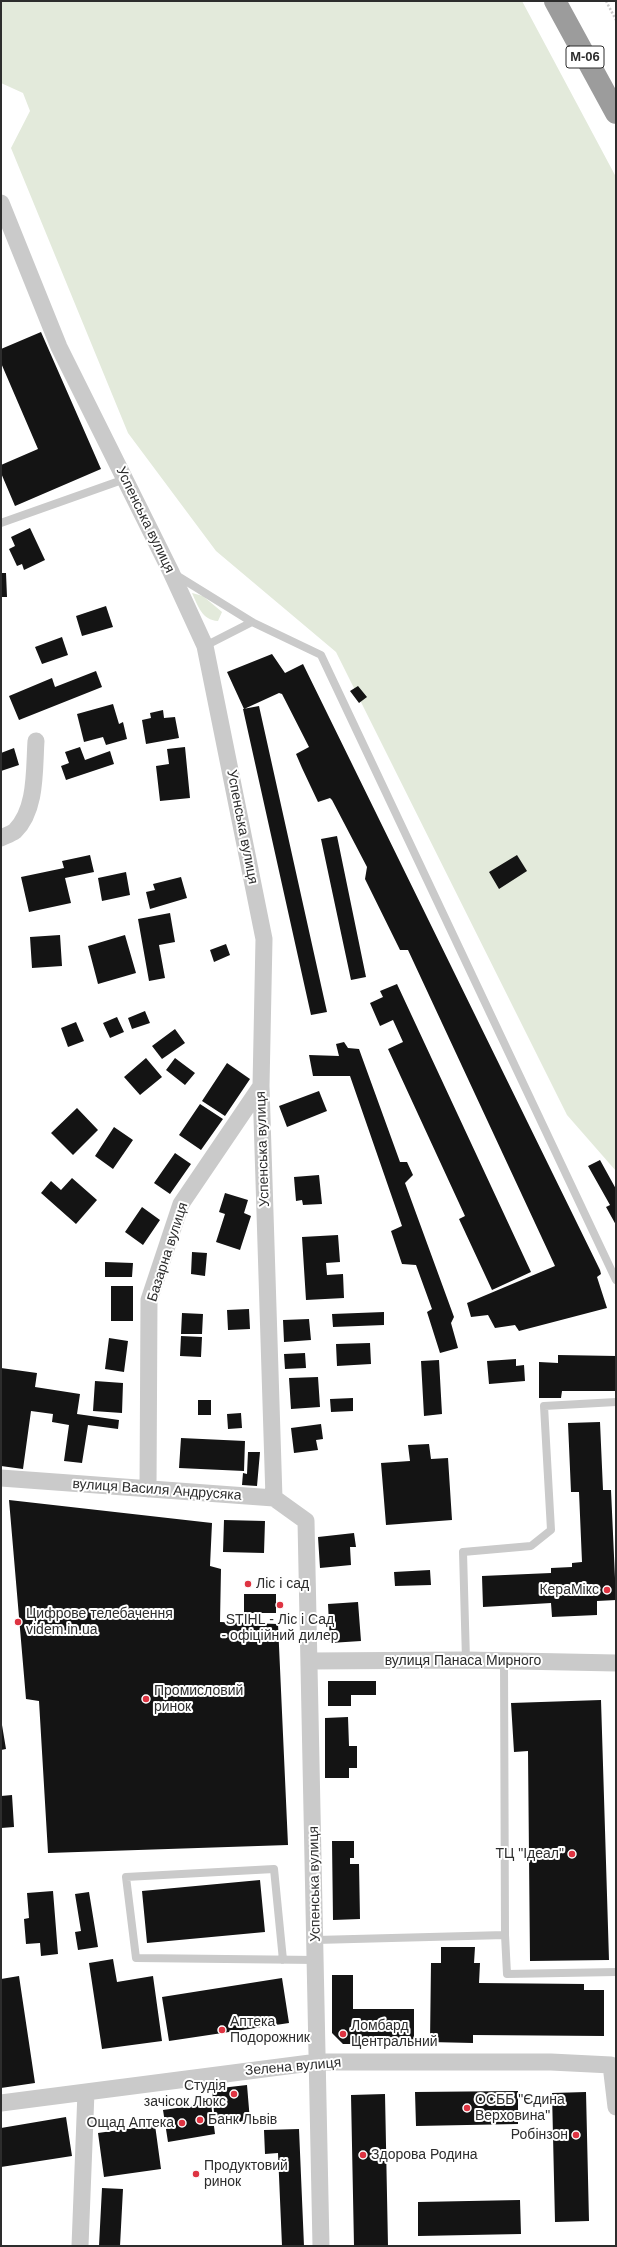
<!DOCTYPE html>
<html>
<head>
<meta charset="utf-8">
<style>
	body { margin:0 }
	#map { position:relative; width:617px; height:2247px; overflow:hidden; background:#fff; font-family:Helvetica,sans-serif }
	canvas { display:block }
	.frame { position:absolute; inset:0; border:2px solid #2d2d2d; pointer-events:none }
</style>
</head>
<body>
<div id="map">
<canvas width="617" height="2247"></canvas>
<div class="frame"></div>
</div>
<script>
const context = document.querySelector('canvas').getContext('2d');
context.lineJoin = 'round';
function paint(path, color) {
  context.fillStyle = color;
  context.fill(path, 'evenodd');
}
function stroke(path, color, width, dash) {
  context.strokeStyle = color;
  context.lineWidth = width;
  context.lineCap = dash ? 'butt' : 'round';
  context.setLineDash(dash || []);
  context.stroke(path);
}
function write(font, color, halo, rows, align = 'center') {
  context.font = font + ' Helvetica,sans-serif';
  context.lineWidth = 4;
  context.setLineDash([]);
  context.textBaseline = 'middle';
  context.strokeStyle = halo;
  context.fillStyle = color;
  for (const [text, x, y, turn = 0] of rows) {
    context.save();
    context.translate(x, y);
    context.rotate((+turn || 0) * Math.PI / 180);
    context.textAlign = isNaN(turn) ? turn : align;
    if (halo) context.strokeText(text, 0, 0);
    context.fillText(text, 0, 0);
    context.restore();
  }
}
const green = new Path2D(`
	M1,1h521l94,176v994l-49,-56 -231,-463 -120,-101 -88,-118 -117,-285 19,-37 -7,-18 -22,-10z
	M192,593l11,3 19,16 -4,9c-16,-1 -20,-15 -26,-28z`);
const building = new Path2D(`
	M41,332l60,137 -86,37 -14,-33v-8l37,-16 -37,-86v-14z
	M30,528l15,32 -21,10 -2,-6 -5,2 -8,-17 6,-3 -4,-9z
	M1,573h5l1,24h-6z
	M106,606l7,21 -31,9 -6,-20z
	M62,637l6,18 -26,9 -7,-17z
	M272,654l13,19 18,-9 297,606 1,4 -4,3 10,31 -88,23 -4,-6 -20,3 -7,-13 -17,2 -4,-14 88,-37 -147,-316h-8l-35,-71 2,-12 -35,-67 -2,-2 -12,4 -16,-34 -6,-14 13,-7 -27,-53 -3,-1 -35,16 -17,-37z
	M96,671l6,16 -83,33 -10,-24 43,-18 3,9z
	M358,686l9,11 -8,6 -9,-12z
	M113,704l6,20 4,-2 4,17 -21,6 -3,-8 -19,5 -7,-28z
	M259,706l68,306 -16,3 -68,-306z
	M163,710l1,8 11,-1 4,21 -33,6 -4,-24 9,-2 -1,-5z
	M80,747l5,13 25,-9 4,13 -48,16 -5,-14 8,-3 -4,-11z
	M185,747l5,51 -30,3 -4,-35 13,-2 -2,-15z
	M14,748l5,17 -18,6v-18z
	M337,836l29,141 -15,3 -30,-141z
	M90,855l4,17 -29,6 6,25 -42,9 -8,-35 43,-9 -2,-7z
	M517,855l10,16 -28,18 -10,-17z
	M126,872l4,23 -28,6 -4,-23z
	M181,877l6,21 -37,11 -4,-17 9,-2 -2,-6z
	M170,913l5,29 -16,3 6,33 -16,3 -11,-62z
	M60,935l2,31 -30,2 -2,-31z
	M125,935l11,38 -38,11 -10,-38z
	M226,944l4,11 -16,7 -4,-12z
	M397,984l134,288 -39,18 -33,-71 6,-3 -77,-167 15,-7 -10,-22 -13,6 -10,-23 13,-6 -3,-6z
	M145,1011l5,12 -18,6 -4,-11z
	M117,1017l7,15 -14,6 -7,-15z
	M76,1022l8,19 -16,6 -7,-19z
	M175,1029l10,14 -23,16 -10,-13z
	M344,1042l4,6 11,1 41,113h7l6,13 -8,8 49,134 -3,6 7,25 -18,5 -13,-41 5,-3 -16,-44 -14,-1 -11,-33 11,-5 -52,-150h-37l-4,-21 30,1 -3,-12z
	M146,1058l16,19 -22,18 -16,-18z
	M175,1058l20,15 -10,12 -19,-15z
	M227,1063l23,16 -25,37 -23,-15z
	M319,1091l8,20 -40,16 -8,-21z
	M200,1104l23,15 -22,31 -22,-15z
	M77,1108l21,22 -25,25 -22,-22z
	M114,1127l19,13 -20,29 -18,-13z
	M175,1153l16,11 -21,30 -16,-11z
	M600,1160l16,29v36l-10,-18 4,-2 -22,-39z
	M319,1175l3,29 -19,1 -1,-5 -6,1 -2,-24z
	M72,1178l25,22 -21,24 -35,-31 10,-12 10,9z
	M225,1193l23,7 -4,13 7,3 -11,34 -24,-8 9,-28 -6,-2z
	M142,1207l18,13 -17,25 -18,-13z
	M338,1235l2,27 -14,1 1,12 16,-1 1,24 -38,2 -4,-63z
	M192,1252l15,1 -2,23 -14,-2z
	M105,1262l28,1 -1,14h-27z
	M111,1286h22v35h-22z
	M249,1309l1,20 -22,1 -1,-20z
	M384,1312v13l-51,2 -1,-13z
	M182,1313l21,1 -1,20h-21z
	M309,1319l2,21 -27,2 -1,-22z
	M181,1336l21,1 -1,20 -21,-1z
	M109,1338l19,3 -4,31 -19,-3z
	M370,1343l1,21 -34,2 -1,-22z
	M305,1353l1,15 -21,1 -1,-15z
	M558,1355l58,1v35h-54l-1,7h-22v-36l19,1z
	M516,1359v7l8,-1 1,16 -36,3 -2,-23z
	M439,1360l3,54 -18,2 -3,-55z
	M1,1368l36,5 -2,14 45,7 -3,20 42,6 -1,9 -30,-4 -6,38 -18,-2 5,-36 -17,-3 1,-8 -22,-3 -8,58 -22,-3z
	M318,1377l2,30 -29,2 -2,-31z
	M95,1381l28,2 -1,30 -29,-2z
	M353,1398v13l-22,1 -1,-13z
	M198,1400h13v15h-13z
	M241,1413l1,15 -14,1 -1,-15z
	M600,1422l3,68h8l5,110 -19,1v14l-45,2 -1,-14 -68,4 -1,-31 69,-3v-5l21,-1v-4l10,-1 -3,-70h-8l-3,-69z
	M321,1424l2,15 -7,1 2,10 -24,3 -3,-25z
	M181,1438l64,3 -1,30 -65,-3z
	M429,1444l2,15 17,-1 4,62 -66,5 -5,-62 29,-2 -2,-16z
	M248,1452h12l-3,34 -15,-1 1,-12 4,1z
	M9,1500l203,23 -2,43 11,3 -1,53 58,2 10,221 -240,8 -9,-152 -13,-2z
	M224,1520l41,1 -1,32 -41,-1z
	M354,1533l2,14h-6l1,18 -31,3 -2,-31z
	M430,1570l1,15 -36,1 -1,-14z
	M244,1594h32v19h-32z
	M358,1602l3,39 -31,2 -2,-39z
	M328,1681h48v14h-25v11h-23z
	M601,1700l8,260 -79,1 -2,-210 -14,1 -3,-49z
	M348,1717l1,29h8v22h-8v10h-24v-60z
	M1,1719l5,30 -5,1z
	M12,1795l2,32 -13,1v-32z
	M332,1841h22v17h-4v6h9l1,55 -27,1z
	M260,1880l5,52 -118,11 -5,-52z
	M53,1891l5,63 -17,2 -1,-13 -14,1 -2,-25 5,-1 -2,-25z
	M89,1892l9,55 -20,3 -3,-18 6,-1 -6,-37z
	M441,1947h34l-1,16h6l-1,20 105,1v6h20v46l-131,-1v8l-43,-1 1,-79h10z
	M113,1959l4,23 36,-6 9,65 -60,8 -13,-86z
	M332,1975h21v34h61v35h-71l-11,-11z
	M19,1976l16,107 -34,5v-109z
	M282,1978l7,45 -120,18 -7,-44z
	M247,2085l3,36 -35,3 -3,-35z
	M518,2091v33l-102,2 -1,-34z
	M586,2092l3,129 -34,1 -3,-129z
	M385,2094l3,152h-34l-3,-151z
	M211,2103l4,31 -47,8 -5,-32z
	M66,2117l6,39 -71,11v-39z
	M155,2125l6,44 -57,8 -6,-44z
	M299,2129l5,117h-22l-4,-93 -13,1 -1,-24z
	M102,2188l21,1 -3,57h-21z
	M520,2200l1,34 -103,2v-34z`);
const path = new Path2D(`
	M606,1l10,19`);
const service = new Path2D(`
	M1,523l124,-44
	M176,575l76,47 69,33 295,625
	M205,646l47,-24
	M466,1660l-3,-108 68,-6 20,-16 -7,-124 72,-4
	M505,1935l2,39 109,-2
	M316,1940l189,-5 -1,-274
	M283,1960l-9,-91 -148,8 10,81 180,2`);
const minor = new Path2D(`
	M1,203l58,144 112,225 34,74 59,293 -3,147 13,412
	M1,838c4,-2 10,-4 14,-7 22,-22 19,-62 21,-90
	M1,1478l273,20 32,23 15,725
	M148,1489l1,-189 32,-96 80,-118
	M310,1661l156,-1 150,3
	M611,2065l5,42
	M1,2103l317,-41h233l60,3
	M80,2246l6,-154`);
const trunk = new Path2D(`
	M555,1l61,112`);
const markers = [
	[248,1584,4,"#de3442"],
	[607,1590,4,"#de3442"],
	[280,1605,4,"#de3442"],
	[18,1622,4,"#de3442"],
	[146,1699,4,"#de3442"],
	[572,1854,4,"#de3442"],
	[222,2030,4,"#de3442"],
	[343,2034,4,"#de3442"],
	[234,2094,4,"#de3442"],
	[467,2108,4,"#de3442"],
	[200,2120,4,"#de3442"],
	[182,2123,4,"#de3442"],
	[576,2135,4,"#de3442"],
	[363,2155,4,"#de3442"],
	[196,2174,4,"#de3442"]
];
const shields = [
	[585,57,38]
];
const shieldNames = [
	["М-06",585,57]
];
const streetNames = [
	["Успенська вулиця",145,520,64],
	["Успенська вулиця",242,827,79],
	["Успенська вулиця",263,1149,-92],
	["Базарна вулиця",168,1252,-72],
	["вулиця Василя Андрусяка",157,1490,4],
	["вулиця Панаса Мирного",463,1661],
	["Успенська вулиця",315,1884,-91],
	["Зелена вулиця",293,2067,-5]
];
const poiNames = [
	["Ліс і сад",256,1584],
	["КераМікс",599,1590,"right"],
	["Цифрове телебачення",26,1614],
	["videm.in.ua",26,1630],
	["STIHL - Ліс і Сад",280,1620,"center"],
	["- офіційний дилер",280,1636,"center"],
	["Промисловий",154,1691],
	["ринок",154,1707],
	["ТЦ \"Ідеал\"",564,1854,"right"],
	["Аптека",230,2022],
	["Подорожник",230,2038],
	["Ломбард",351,2026],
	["Центральний",351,2042],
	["Студія",226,2086,"right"],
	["зачісок Люкс",226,2102,"right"],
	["ОСББ \"Єдина",475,2100],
	["Верховина\"",475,2116],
	["Банк Львів",208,2120],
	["Ощад Аптека",174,2123,"right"],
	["Робінзон",568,2135,"right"],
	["Здорова Родина",371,2155],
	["Продуктовий",204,2166],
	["ринок",204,2182]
];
paint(green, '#e3eadb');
paint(building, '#141414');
stroke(path, '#cacaca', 2.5, [2, 2]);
stroke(service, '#cacaca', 8);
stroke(minor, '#cacaca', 17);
stroke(trunk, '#9c9c9c', 22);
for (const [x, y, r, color] of markers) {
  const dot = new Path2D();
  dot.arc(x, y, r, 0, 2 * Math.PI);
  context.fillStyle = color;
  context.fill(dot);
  stroke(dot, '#fff', 1.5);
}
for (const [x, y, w] of shields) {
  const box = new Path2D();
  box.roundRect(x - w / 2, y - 11, w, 22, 3);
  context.fillStyle = '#fff';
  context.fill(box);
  stroke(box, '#2d2d2d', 1);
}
write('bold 13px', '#2d2d2d', null, shieldNames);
write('14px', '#2d2d2d', '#fff', streetNames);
write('14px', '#2d2d2d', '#fff', poiNames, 'left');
</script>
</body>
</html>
